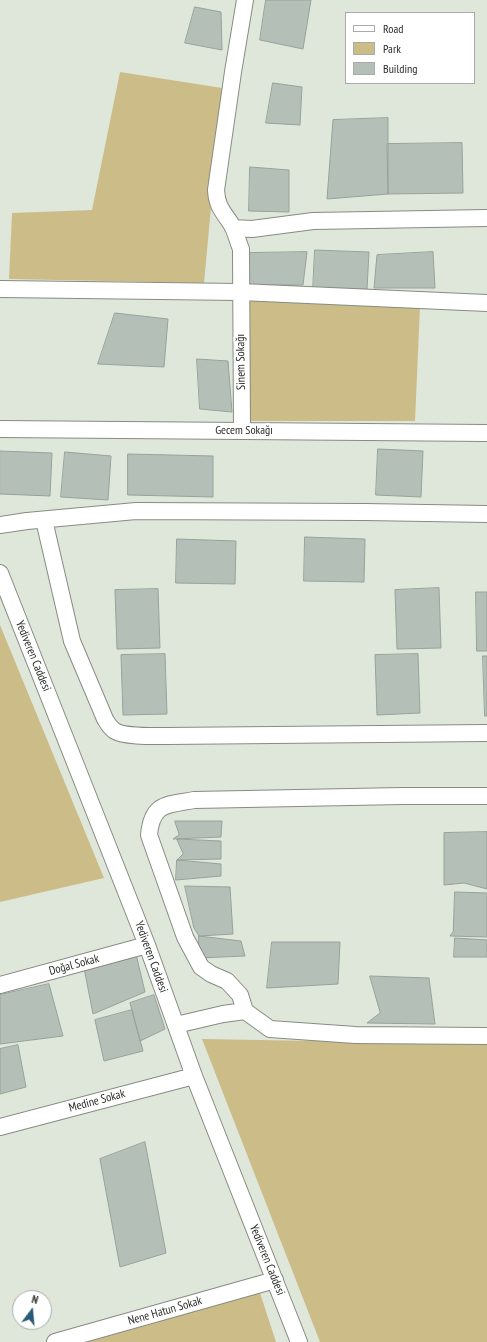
<!DOCTYPE html>
<html>
<head>
<meta charset="utf-8">
<style>
	body { margin:0 }
	#map { position:relative; width:487px; height:1342px; overflow:hidden; background:#dfe7db; font-family:"PT Sans Narrow",sans-serif }
	canvas { display:block }
	.legend { position:absolute; left:345px; top:12px; width:130px; height:72px; box-sizing:border-box; background:#fff; border:1px solid #a9aba9; margin:0; padding:5px 7px; list-style:none; font-size:12px; color:#292c27 }
	.legend li { display:flex; align-items:center; gap:8px; height:20px }
	.legend b { width:20px; border:1px solid #a9aba9 }
	.north { position:absolute; left:12px; top:1290px; width:40px; height:40px; box-sizing:border-box; background:#fff; border:1px solid #a9aba9; border-radius:50%; rotate:16deg; font-size:11px; font-weight:700; line-height:16px; text-align:center; color:#292c27 }
	.north::after { content:''; display:block; margin:auto; width:14px; height:18px; background:#295b79; clip-path:polygon(50% 0,100% 100%,50% 72%,0 100%) }
</style>
</head>
<body>
<div id="map">
<canvas width="487" height="1342"></canvas>
<ul class="legend">
<li><b style="height:5px;background:#fff"></b>Road</li>
<li><b style="height:11px;background:#ccbc88"></b>Park</li>
<li><b style="height:11px;background:#b4bfb7"></b>Building</li>
</ul>
<div class="north">N</div>
</div>
<script>
const context = document.querySelector('canvas').getContext('2d');
context.lineJoin = 'round';
function paint(path, color) {
  context.fillStyle = color;
  context.fill(path, 'evenodd');
}
function stroke(path, color, width, dash) {
  context.strokeStyle = color;
  context.lineWidth = width;
  context.lineCap = dash ? 'butt' : 'round';
  context.setLineDash(dash || []);
  context.stroke(path);
}
function write(font, color, halo, rows, align = 'center') {
  context.font = font + ' "PT Sans Narrow",sans-serif';
  context.lineWidth = 4;
  context.setLineDash([]);
  context.textBaseline = 'middle';
  context.strokeStyle = halo;
  context.fillStyle = color;
  for (const [text, x, y, turn = 0] of rows) {
    context.save();
    context.translate(x, y);
    context.rotate((+turn || 0) * Math.PI / 180);
    context.textAlign = isNaN(turn) ? turn : align;
    if (halo) context.strokeText(text, 0, 0);
    context.fillText(text, 0, 0);
    context.restore();
  }
}
const green = new Path2D(`
	M120,72l102,16 -18,195 -195,-4 3,-66 80,-3z
	M250,299l170,8 -5,114h-167z
	M0,625l104,253 -104,24z
	M202,1039l285,5v298h-167z
	M260,1293l16,49h-206z`);
const building = new Path2D(`
	M266,0h45l-8,49 -43,-9z
	M195,7l26,5 1,38 -37,-7z
	M273,83l29,4 -2,38 -34,-2z
	M388,118v76l-61,5 6,-79z
	M462,143l1,50 -75,1 -1,-50z
	M250,167l39,3v42l-40,-1z
	M315,250l54,2 -2,37 -54,1z
	M307,252l-4,33h-54v-32z
	M433,252l2,36h-61l3,-33z
	M115,313l53,6 -4,48 -66,-3z
	M197,359l31,2 4,51 -32,-3z
	M378,449l45,2 -2,46 -45,-2z
	M0,451l52,2 -2,43 -50,-2z
	M65,452l46,4 -3,44 -47,-3z
	M128,454l85,2v41l-85,-2z
	M305,537l60,2 -1,43 -60,-1z
	M177,539l59,2 -1,43 -59,-1z
	M439,588l2,60 -44,1 -2,-59z
	M158,589l2,59 -43,1 -2,-59z
	M476,592h11v59h-10z
	M165,654l2,60 -44,1 -2,-60z
	M418,654l2,59 -43,2 -2,-60z
	M483,656h4v60h-2z
	M175,821h47l-1,16 -48,2 6,-4z
	M487,832v57l-23,-6 -20,2v-52z
	M177,839l44,2v18l-44,1 6,-6z
	M177,860l44,4v12l-45,4z
	M185,886l45,1 3,47 -34,2 -5,-8z
	M455,892l32,1v44l-37,-1 3,-4z
	M199,936l42,5 4,15 -46,2z
	M455,938l32,2v17h-33z
	M272,942h68l-2,42 -71,4z
	M136,954l9,38 -52,22 -9,-46z
	M370,976l59,2 6,46 -68,-1 13,-10z
	M49,984l14,52 -63,8v-49z
	M154,995l11,34 -25,12 -10,-38z
	M132,1010l11,41 -39,10 -9,-41z
	M18,1045l8,42 -26,7v-45z
	M145,1142l21,111 -46,14 -20,-108z`);
const minor = new Path2D(`
	M233,228l19,1 61,-8 174,-3
	M0,289l240,3 247,11
	M0,429l487,4
	M242,431l-1,-182c-3,-7 -5,-15 -8,-22 -8,-14 -16,-18 -17,-37l17,-118 12,-72
	M44,520l28,121 33,78c3,5 5,9 10,12 10,6 39,5 51,5l321,-3
	M0,525l27,-4 109,-10 229,1 122,2
	M0,573l147,372 47,131 105,266
	M0,985l147,-40
	M245,1011l-5,-16 -13,-14 -16,-7 -10,-7 -16,-30 -36,-102c3,-32 17,-30 45,-35l208,-4h85
	M176,1025l47,-11 22,-3 25,18 85,6 132,1
	M0,1127l194,-51
	M55,1342l220,-62`);
const streetNames = [
	["Sinem Sokağı",241,362,-91],
	["Gecem Sokağı",244,431],
	["Yediveren Caddesi",33,656,68],
	["Yediveren Caddesi",151,957,70],
	["Doğal Sokak",74,965,-15],
	["Medine Sokak",97,1101,-15],
	["Yediveren Caddesi",267,1260,68],
	["Nene Hatun Sokak",165,1311,-16]
];
paint(green, '#ccbc88');
paint(building, '#b4bfb7');
stroke(building, '#97a29a', 1);
stroke(minor, '#868c82', 18);
stroke(minor, '#fff', 16);
write('12px', '#292c27', '#fff', streetNames);
</script>
</body>
</html>
